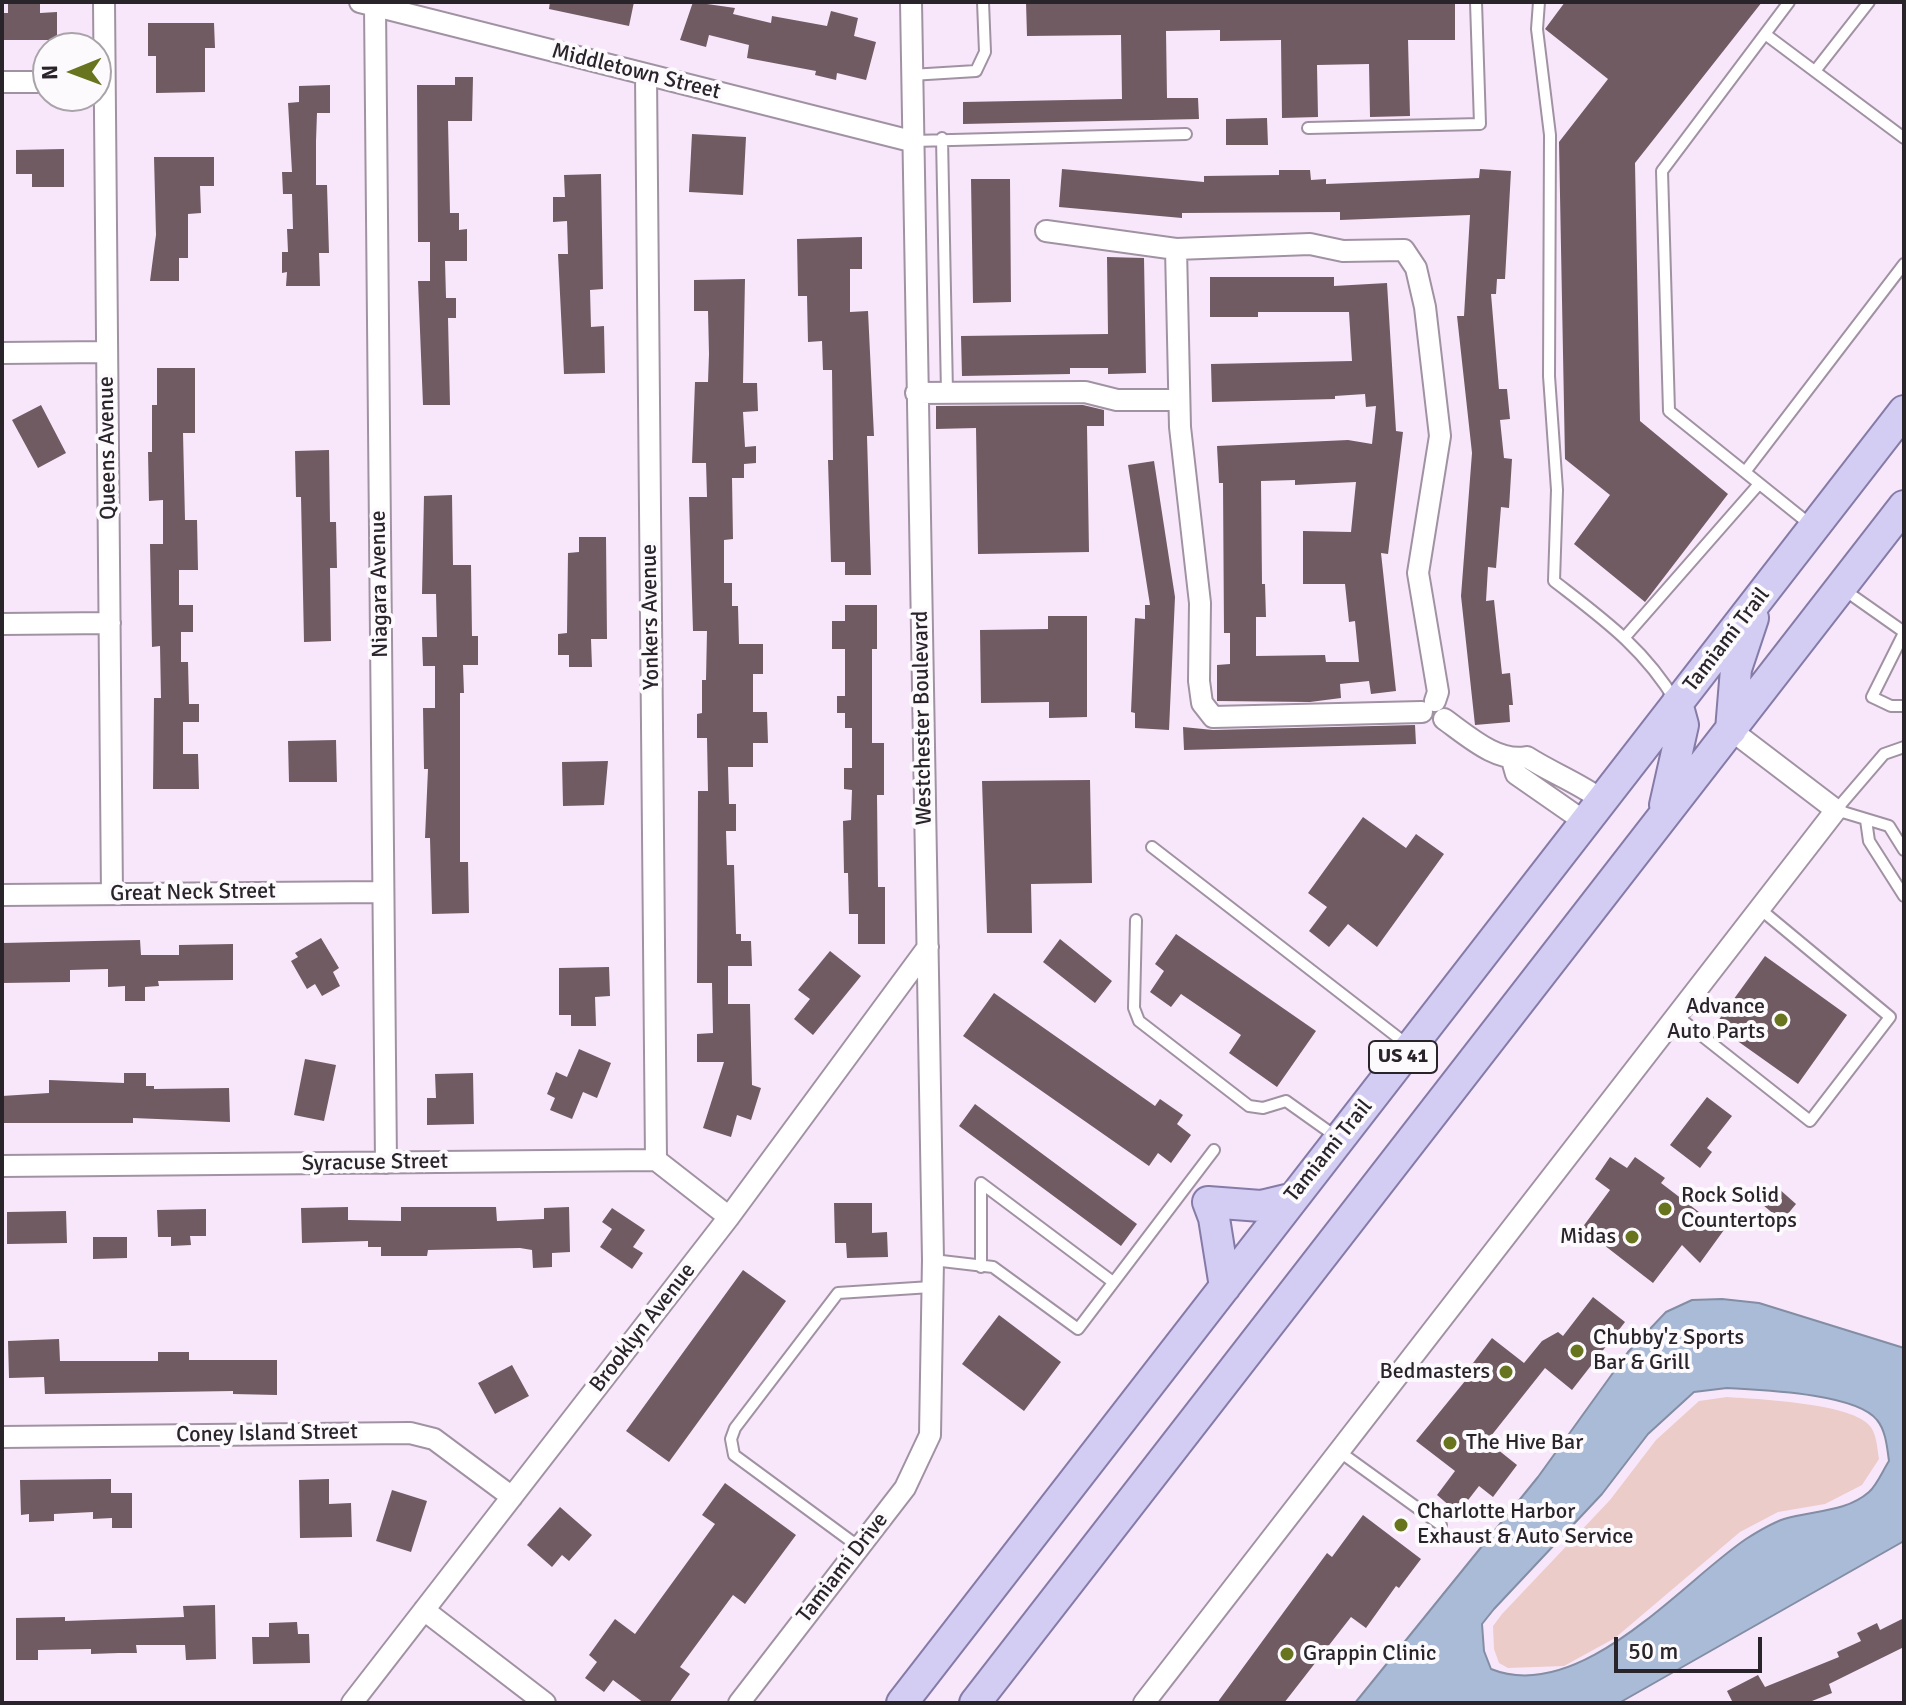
<!DOCTYPE html>
<html>
<head>
<meta charset="utf-8">
<style>
	body { margin:0 }
	#map { position:relative; width:1906px; height:1705px; overflow:hidden; background:#f8e7fa; font-family:Signika,sans-serif }
	canvas { display:block }
	.frame { position:absolute; inset:0; border:4px solid #29232a; pointer-events:none }
	.north { position:absolute; left:32px; top:32px; width:80px; height:80px; box-sizing:border-box; background:#fdfafd; border:2px solid #a8a4a9; border-radius:50%; rotate:269deg; font-size:22px; font-weight:700; line-height:32px; text-align:center; color:#29232a }
	.north::after { content:''; display:block; margin:auto; width:28px; height:36px; background:#68741e; clip-path:polygon(50% 0,100% 100%,50% 72%,0 100%) }
	.scale { position:absolute; left:1614px; top:1637px; width:148px; height:36px; box-sizing:border-box; border:4px solid #29232a; border-top:0; padding-left:10px; font-size:24px; line-height:28px; white-space:nowrap; color:#29232a; -webkit-text-stroke:6px #fdfafd; paint-order:stroke }
</style>
</head>
<body>
<div id="map">
<canvas width="1906" height="1705"></canvas>
<div class="frame"></div>
<div class="north">N</div>
<div class="scale">50 m</div>
</div>
<script>
const context = document.querySelector('canvas').getContext('2d');
context.lineJoin = 'round';
function paint(path, color) {
  context.fillStyle = color;
  context.fill(path, 'evenodd');
}
function stroke(path, color, width, dash) {
  context.strokeStyle = color;
  context.lineWidth = width;
  context.lineCap = dash ? 'butt' : 'round';
  context.setLineDash(dash || []);
  context.stroke(path);
}
function write(font, color, halo, rows, align = 'center') {
  context.font = font + ' Signika,sans-serif';
  context.lineWidth = 8;
  context.setLineDash([]);
  context.textBaseline = 'middle';
  context.strokeStyle = halo;
  context.fillStyle = color;
  for (const [text, x, y, turn = 0] of rows) {
    context.save();
    context.translate(x, y);
    context.rotate((+turn || 0) * Math.PI / 180);
    context.textAlign = isNaN(turn) ? turn : align;
    if (halo) context.strokeText(text, 0, 0);
    context.fillText(text, 0, 0);
    context.restore();
  }
}
const green = new Path2D(`
	M1727,1397c30,2 120,6 141,27 9,8 9,24 11,35l-17,26 -37,19 -47,8 -38,20 -125,106 -51,28 -56,2 -9,-5 -5,-14 -1,-23 9,-12 108,-114 46,-60 43,-39z`);
const water = new Path2D(`
	M1722,1299l37,4 145,45v193l-285,162h-264l183,-226 90,-125 38,-40 26,-12zM1727,1388c33,2 129,5 150,32 9,11 10,27 12,41 -6,9 -12,24 -20,31 -24,21 -57,18 -85,27 -12,4 -27,13 -38,20 -65,44 -166,166 -255,130l-7,-18 -2,-27 12,-15 108,-115 46,-60 46,-42z`);
const building = new Path2D(`
	M8,2h32v11l17,-1v28h-55v-27h6z
	M550,2h84l-5,24 -80,-17z
	M693,2l42,6 -2,6 38,9 1,-7 55,10 4,-15 27,7 -4,18 22,6 -10,38 -29,-7 -1,7 -21,-5 1,-4 -69,-13 2,-13 -40,-10 -3,12 -26,-7z
	M1026,2h429v38h-47l2,76 -40,1 -1,-53 -52,1 1,52 -36,1 -1,-78 -61,1v-11l-54,1 1,67h31l1,21 -236,5v-22l159,-3 -1,-64 -94,1z
	M1565,2h197l-127,161 5,258 88,73 -83,108 -71,-58 36,-49 -45,-36 -6,-317 49,-63 -63,-50z
	M148,23h66l1,25h-10v44l-49,1v-37h-8z
	M455,77h18l-1,44h-24l2,92h9v17l8,-1v32h-22l1,37h10v20h-8l2,87h-27l-5,-124h12v-39h-12l-1,-157h38z
	M330,85v28h-13l-1,28v44h11l2,68h-10l1,33h-34l1,-14 -5,1v-21h6l-1,-23h6l-1,-35h-9l-1,-22h10l-4,-69 11,-1v-16z
	M1267,118l1,27h-42v-26z
	M692,134l54,3 -3,58 -54,-3z
	M64,149v38h-32v-13h-16v-24z
	M154,157h60v29h-14l1,27 -13,1v44h-9v23h-29l6,-46z
	M1062,169l142,13v-6l75,-1v-5h31l1,10 15,-1v5l153,-6 1,-9 31,2 -6,108h-8l-1,15h-5l8,95h8l3,30 -10,1 4,38 8,1 -3,49 -8,-1 -5,61 -8,-1 -2,34 8,-1 8,74 8,-1 3,32h-4l1,17 -35,3 -14,-129 11,-143 -15,-137h7l6,-101 -130,5v-8l-158,1v5l-123,-11z
	M601,174l2,115 -13,1 1,37 13,-1 1,47 -41,1 -6,-120h10l-1,-33 -14,1v-25h12l-1,-22z
	M971,179h39l1,123 -38,1z
	M862,237v32h-12v43l18,-1 6,125h-7l4,139h-26v-13h-14l-3,-102h5l-1,-90h-9l-1,-29 -14,1 -1,-46h-9l-1,-57z
	M1107,257l37,1 2,115 -38,1v-6h-38v6l-108,2 -1,-40 147,-2z
	M1210,277h124v9l53,-3 9,148 7,1 -15,122 -7,-1 15,138 -25,3 -2,-13 -29,3 1,14 -31,4 -93,-1v-36l13,-1v-31h-6l-1,-150h-4l-2,-37 131,-6 24,4 4,-38 -10,1 -1,-13 -30,2v3l-123,3 -1,-38 141,-3 -3,-49h-91v5h-48zM1295,480v5l61,-3 -5,50 -48,-1v53h42l4,38 6,-1 4,41h-33l-1,-7 -69,1v-39h10l-1,-33h-3l-1,-103z
	M745,279l-2,104h14l1,28 -15,1 2,35 11,-1v17l-12,1v14h-12l1,61 -9,1v43h8v23h6l1,38h24v30h-10v38h14l1,31h-15v24h-25l1,37h7v27h-10l1,34h7l2,69h5v7h10l1,25h-24v38h22l2,81 9,3 -10,32 -14,-5 -6,22 -28,-9 21,-66h-27v-28l16,-1 -1,-50h-15l1,-192h10l-1,-53h-10v-24l5,-1v-33h4l1,-49h-14l-4,-134h18l-1,-34h-14l3,-81h13l1,-28 -1,-43h-14v-31z
	M157,368h38v65h-12l2,87h12l1,50h-19v35h14v27h-12v30h7l1,42h10v18h-16v32h15l1,35h-46l1,-91h7l-1,-52 -8,1 -2,-103h13v-44l-14,1 -1,-49h4v-47h5z
	M41,405l25,48 -28,15 -26,-48z
	M1083,405l21,5v16h-17l2,126 -111,2 -2,-126 -40,1v-23z
	M329,450l1,72h6l1,46h-7l1,73 -27,1 -3,-145h-5l-1,-46z
	M1154,461l21,136 -6,133 -34,-2v-15l-4,-1 4,-94 10,1v-14h5l-22,-140z
	M452,495l1,70h18l1,71h6v29h-15l1,28h-4v169h8l1,51 -37,1 -2,-76h-5l3,-69h-4l-1,-61h12v-42h-12l-1,-29h15l-1,-43h-14l2,-98z
	M579,537h27l1,102h-16l1,28h-23v-12h-11v-21l9,-1 1,-80 11,-1z
	M845,605h32v44h-5v94h12v52h-7l1,92h7v57h-27v-30h-9l-1,-41h-4l-1,-52 8,-1 1,-30 -8,-1v-21h8v-40h-7v-15h-8v-17h8v-47h-13v-28h13z
	M1048,616h39v101l-38,1v-16l-68,1 -1,-73 68,-1z
	M1415,725l1,19 -232,6 -1,-23 30,3z
	M336,740l1,42h-48l-1,-41z
	M608,761l-4,44 -41,1 -1,-44z
	M1090,780l2,103 -61,1 1,49h-45l-5,-152z
	M1363,817l43,31 10,-14 28,20 -67,93 -29,-23 -19,23 -20,-16 18,-24 -19,-14z
	M1176,934l140,97 -39,56 -48,-34 12,-18 -60,-41 -10,13 -21,-15 14,-21 -9,-7z
	M321,938l18,30 -6,4 7,14 -18,10 -7,-12 -8,5 -16,-28 7,-4 -3,-4z
	M1060,939l52,42 -17,22 -52,-41z
	M140,940l1,15h38v-10l54,-1v36l-75,1 1,5 -14,1v14h-20v-15l-17,1v-18l-38,1v12l-68,1v-40z
	M830,951l31,25 -48,59 -19,-16 16,-20 -12,-9z
	M1765,956l82,59 -49,69 -83,-59z
	M609,967l1,29 -15,1 1,29h-25v-11h-12v-47z
	M994,993l161,113 5,-7 23,16 -6,9 14,11 -20,28 -13,-10 -9,13 -186,-130z
	M579,1049l32,14 -14,35 -14,-6 -11,27 -22,-9 5,-12 -8,-4 9,-22 11,5z
	M305,1059l31,6 -12,56 -30,-6z
	M124,1073h22v13h8v3l75,-1 1,34 -97,-4v5h-131v-27l47,-3v-13l75,3z
	M473,1073l1,51 -47,1v-27h9l-1,-24z
	M1707,1097l25,19 -25,32 5,4 -12,16 -30,-23z
	M975,1104l162,120 -16,22 -162,-120z
	M1610,1157l17,11 8,-11 30,21 -4,5 51,39 5,-8 12,9 -29,40 -18,-18 -29,38 -71,-55 28,-38 -15,-11z
	M1778,1188l18,16 -14,17 -19,-16z
	M834,1203h38v30l15,-1 1,25 -41,1 -1,-15h-11z
	M348,1207v13l53,1v-14h95l1,14 47,-2v-11l25,-1 1,45 -18,1v14l-19,1 -1,-18 -12,-2 -92,2 -1,6h-46v-9h-13v-6l-66,2 -1,-35z
	M612,1208l33,22 -12,17 10,6 -11,16 -32,-22 12,-18 -10,-7z
	M206,1209v27h-16l1,9 -20,1v-9h-13l-1,-27z
	M66,1211l1,32 -60,1v-32z
	M93,1237h34v21l-34,1z
	M743,1270l43,31 -117,161 -43,-31z
	M1593,1297l32,25 -53,68 -27,-22 -58,73 30,24 -24,32 -14,-11 -21,27 -21,-18 18,-24 -39,-30 58,-71 -4,-3 22,-29 32,25 18,-22 16,-9 5,4z
	M999,1315l62,47 -37,49 -62,-47z
	M59,1339l1,22h98v-9h31v8h88v35l-44,-1v-3l-188,3 -1,-17 -35,1 -1,-37z
	M512,1365l17,31 -34,18 -17,-31z
	M111,1479v14h21v35h-20v-10l-19,1v-7l-39,2v7l-25,1v-8l-8,1 -1,-35z
	M329,1479v25l22,-1 1,34 -52,1 -1,-58z
	M725,1483l71,52 -51,69 -12,-9 -53,72 10,7 -21,29h-25l-31,-23 -9,12 -19,-14 12,-16 -8,-7 26,-36 20,15 80,-110 -13,-9z
	M392,1490l35,11 -16,51 -35,-11z
	M560,1507l32,28 -23,26 -7,-6 -10,12 -25,-22z
	M1363,1515l58,44 -22,29 -3,-2 -30,42 -15,-11 -67,86h-67l110,-150 5,4z
	M215,1605l1,54 -30,1 -1,-15h-49l1,8h-18l-28,1v-5l-53,1v10h-22v-42l49,-1v4l119,-4 -1,-11z
	M1904,1618v29l-75,37 3,9 -25,10h-79l4,-2 -5,-10 31,-16 7,12 74,-30 -2,-5 24,-11 -4,-8 20,-10 3,7z
	M297,1622l1,12h11l1,29 -57,1 -1,-27h17v-14z`);
const service = new Path2D(`
	M1539,2l-2,27 13,106 -1,241 8,114 -3,91c49,38 90,67 122,121
	M1789,2l-127,169 7,240 143,115
	M1765,34l139,104
	M1815,71l54,-69
	M911,75l65,-4 9,-19 -2,-50
	M1308,128l172,-4 -4,-122
	M942,138l5,255
	M913,141l273,-7
	M1745,472l159,-208
	M1843,589l61,43
	M1904,633l-32,64 19,9h13
	M1625,637l134,-153
	M1904,747l-20,7 -48,56 53,16 15,24
	M1866,820l3,21 35,55
	M1152,847l257,199
	M1136,920l-2,88 5,13 110,85 14,2 23,-7 52,37
	M1677,1016l133,105 80,-104 -130,-108
	M933,1260l60,7 85,62 136,-179
	M981,1267v-84l132,99
	M1340,1452l101,73
	M859,1547l-125,-92 -3,-16 4,-11 103,-135 93,-6`);
const minor = new Path2D(`
	M104,2l8,892
	M360,2l551,139
	M375,6l11,1157
	M646,75l10,1085
	M2,82h46
	M1046,231l130,18
	M2,353l105,-1
	M916,393l169,-1 32,8h62
	M2,624l108,-1
	M1422,712l-209,5 -11,-14 -3,-22 1,-78 -20,-176 -4,-178 134,-5 33,7 61,-1 12,18 9,39 15,129 -22,137 20,119 -3,9
	M1444,719c24,17 53,44 83,38 25,16 50,25 75,43
	M1512,760l4,14 69,48
	M2,895l381,-3
	M2,1166l654,-6 73,57
	M2,1437l408,-4 24,6 78,58
	M424,1610l121,93
	M352,1703l377,-486 199,-270
	M739,1703l166,-215 25,-53 3,-175 -22,-1258
	M1144,1703l692,-893 -105,-80`);
const primary = new Path2D(`
	M1731,730l5,-61 17,-51
	M1665,805l18,-80 -6,-22
	M1208,1202l6,16 11,69
	M1208,1202l53,4 29,-7
	M902,1703l1002,-1292
	M975,1703l929,-1197`);
const markers = [
	[1781,1020,8,"#68741e"],
	[1665,1209,8,"#68741e"],
	[1632,1237,8,"#68741e"],
	[1577,1351,8,"#68741e"],
	[1506,1372,8,"#68741e"],
	[1450,1443,8,"#68741e"],
	[1401,1525,8,"#68741e"],
	[1287,1654,8,"#68741e"]
];
const shields = [
	[1403,1057,68]
];
const shieldNames = [
	["US 41",1403,1057]
];
const streetNames = [
	["Middletown Street",636,72,14],
	["Queens Avenue",108,448,-91],
	["Niagara Avenue",380,584,-91],
	["Yonkers Avenue",651,617,-91],
	["Tamiami Trail",1727,640,-52],
	["Westchester Boulevard",923,718,-91],
	["Great Neck Street",193,893,-1],
	["Tamiami Trail",1329,1151,-51],
	["Syracuse Street",375,1163,-1],
	["Brooklyn Avenue",643,1328,-52],
	["Coney Island Street",267,1434,-1],
	["Tamiami Drive",843,1568,-52]
];
const poiNames = [
	["Advance",1765,1007,"right"],
	["Auto Parts",1765,1032,"right"],
	["Rock Solid",1681,1196],
	["Countertops",1681,1221],
	["Midas",1616,1237,"right"],
	["Chubby'z Sports",1593,1338],
	["Bar & Grill",1593,1363],
	["Bedmasters",1490,1372,"right"],
	["The Hive Bar",1466,1443],
	["Charlotte Harbor",1417,1512],
	["Exhaust & Auto Service",1417,1537],
	["Grappin Clinic",1303,1654]
];
paint(green, '#ebccc9');
paint(water, '#aabbd7');
stroke(water, '#838da3', 2);
paint(building, '#705b63');
stroke(service, '#a192a3', 14);
stroke(minor, '#a192a3', 24);
stroke(primary, '#847ba7', 34);
stroke(service, '#fff', 10);
stroke(minor, '#fff', 20);
stroke(primary, '#d3ccf3', 30);
for (const [x, y, r, color] of markers) {
  const dot = new Path2D();
  dot.arc(x, y, r, 0, 2 * Math.PI);
  context.fillStyle = color;
  context.fill(dot);
  stroke(dot, '#fdfafd', 3);
}
for (const [x, y, w] of shields) {
  const box = new Path2D();
  box.roundRect(x - w / 2, y - 16, w, 32, 6);
  context.fillStyle = '#fdfafd';
  context.fill(box);
  stroke(box, '#29232a', 2);
}
write('bold 20px', '#29232a', null, shieldNames);
write('22px', '#29232a', '#fdfafd', streetNames);
write('22px', '#29232a', '#fdfafd', poiNames, 'left');
</script>
</body>
</html>
